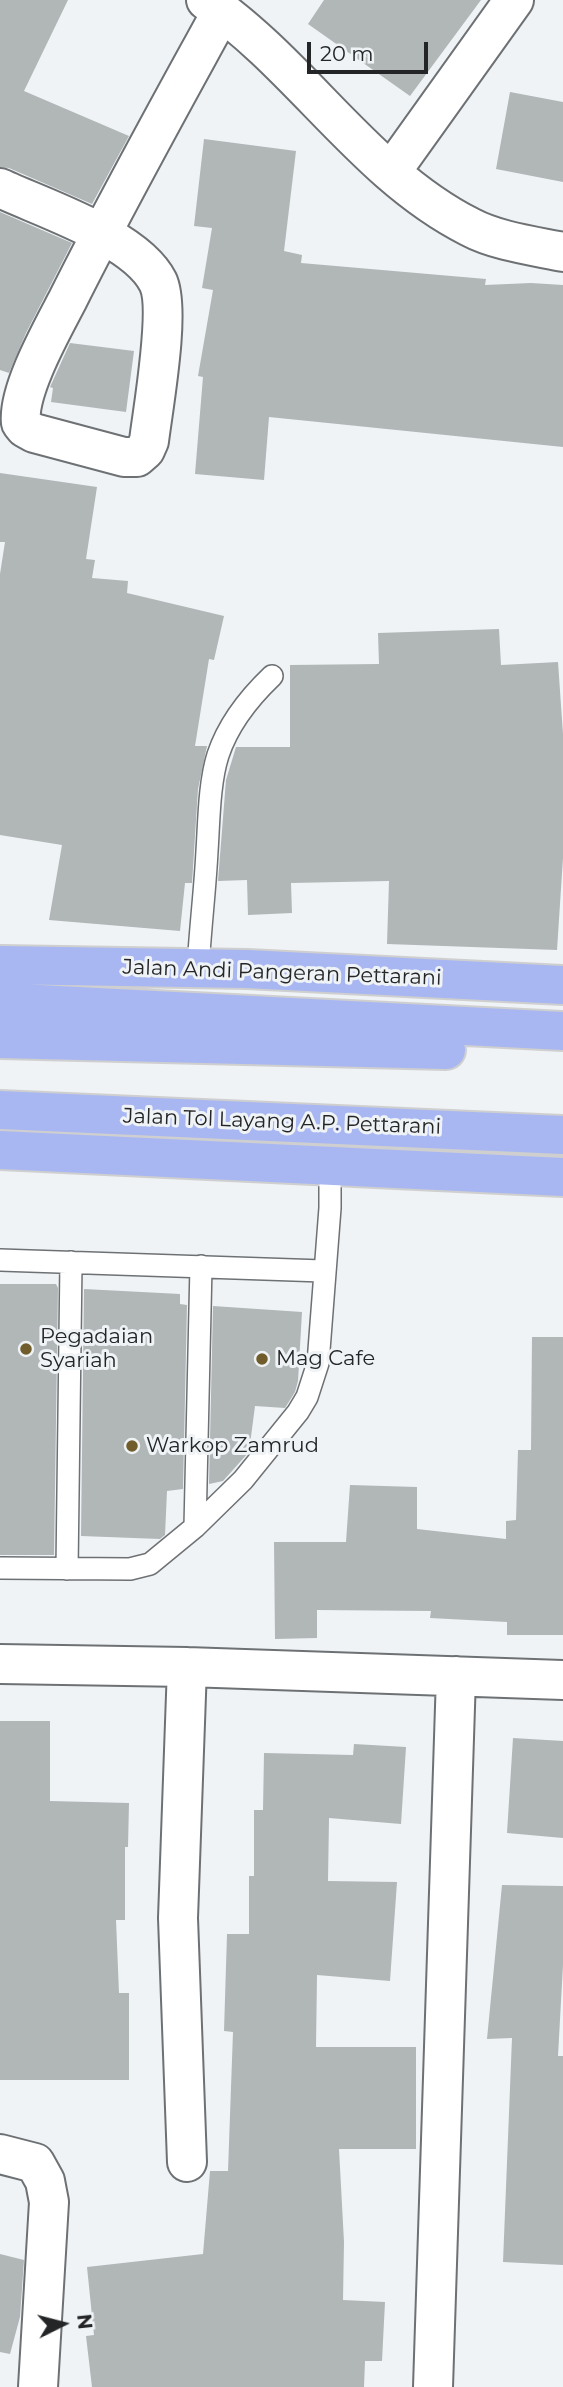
<!DOCTYPE html>
<html>
<head>
<meta charset="utf-8">
<style>
	body { margin:0 }
	#map { position:relative; width:563px; height:2387px; overflow:hidden; background:#eff3f6; font-family:Montserrat,sans-serif }
	canvas { display:block }
	.north { position:absolute; left:28px; top:2289px; width:70px; height:70px; -webkit-text-stroke:5px #eff3f6; paint-order:stroke; rotate:84deg; font-size:19px; font-weight:700; line-height:28px; text-align:center; color:#232526 }
	.north::after { content:''; display:block; margin:auto; width:24px; height:32px; background:#232526; clip-path:polygon(50% 0,100% 100%,50% 72%,0 100%) }
	.scale { position:absolute; left:307px; top:42px; width:121px; height:32px; box-sizing:border-box; border:4px solid #232526; border-top:0; padding-left:9px; font-size:21px; line-height:24px; white-space:nowrap; color:#232526; -webkit-text-stroke:5px #eff3f6; paint-order:stroke }
</style>
</head>
<body>
<div id="map">
<canvas width="563" height="2387"></canvas>
<div class="north">N</div>
<div class="scale">20 m</div>
</div>
<script>
const context = document.querySelector('canvas').getContext('2d');
context.lineJoin = 'round';
function paint(path, color) {
  context.fillStyle = color;
  context.fill(path, 'evenodd');
}
function stroke(path, color, width, dash) {
  context.strokeStyle = color;
  context.lineWidth = width;
  context.lineCap = dash ? 'butt' : 'round';
  context.setLineDash(dash || []);
  context.stroke(path);
}
function write(font, color, halo, rows, align = 'center') {
  context.font = font + ' Montserrat,sans-serif';
  context.lineWidth = 6;
  context.setLineDash([]);
  context.textBaseline = 'middle';
  context.strokeStyle = halo;
  context.fillStyle = color;
  for (const [text, x, y, turn = 0] of rows) {
    context.save();
    context.translate(x, y);
    context.rotate((+turn || 0) * Math.PI / 180);
    context.textAlign = isNaN(turn) ? turn : align;
    if (halo) context.strokeText(text, 0, 0);
    context.fillText(text, 0, 0);
    context.restore();
  }
}
const building = new Path2D(`
	M0,0h68l-44,91 105,45 -37,68 -83,-36 -9,-1z
	M324,0h157l-71,96 -102,-72z
	M510,92l53,10v80l-67,-13z
	M204,139l92,12 -12,100 18,4 -1,8 185,16 -1,6 46,-2 32,2v162l-294,-30 -5,63 -69,-6 8,-97 -5,-1 15,-86 -11,-2 10,-60 -18,-2z
	M0,212l72,31 -46,90 -17,40 -9,-3z
	M70,343l64,8 -8,61 -75,-10 2,-14 -3,-1z
	M0,473l97,14 -11,72 9,1 -3,18 36,3 -1,12 97,23 -10,44 -5,-1 -14,87h12l-9,43 -6,94h-7l-5,48 -131,-11 13,-75 -62,-10v-261l5,-32h-5z
	M499,629l2,36 57,-3 5,72v124l-6,92 -170,-6 2,-63 -98,2 1,30 -44,2 -1,-35 -29,1 8,-101 10,-33h54v-82l89,-1 -1,-31z
	M0,1284h56l2,4 -4,267h-54z
	M84,1289l96,5v10l7,1 -4,184 -16,2 -2,44 -5,4 -79,-3z
	M213,1306l89,6 -4,69 -3,11 -10,16 -30,-2 -6,46 -26,29 -14,3z
	M532,1337h31v298h-56v-13l-77,-4 1,-7 -114,-1v28l-42,1 -1,-97h72l4,-57 67,2v42l89,10v-18l10,-1 2,-70h13z
	M0,1721h50v80l79,2 -1,44h-3v73h-9l3,73h10v87h-129z
	M513,1738l50,3v97l-56,-5z
	M354,1744l52,3 -5,77 -72,-6 -1,63 69,1 -7,99 -73,-6 -1,72h100v102h-77l5,93 -1,58 42,2 -3,59h-17l-1,26h-272l-6,-51 8,-1 -7,-68 116,-13 7,-83h18l5,-139 -9,-1 3,-97h22v-58h5v-66h9l1,-57 89,2z
	M502,1885l61,1v79l-5,91h5v209l-60,-3 9,-224 -25,1z
	M0,2254l24,6 -4,57 -10,37 -10,-2z`);
const lane = new Path2D(`
	M198,969c2,-39 7,-78 9,-118 2,-29 2,-68 11,-96 10,-30 32,-58 54,-79
	M0,1260l323,11
	M195,1527l6,-261
	M0,1568l130,1 20,-5 45,-37 48,-47 55,-68 9,-15 11,-34 12,-155v-42
	M67,1569l4,-307`);
const street = new Path2D(`
	M206,0c96,66 159,174 264,227 26,14 64,19 93,25
	M391,172l123,-172
	M0,188c45,21 136,50 158,94 13,27 -5,126 -9,159l-4,9 -8,7h-13l-90,-24 -9,-5 -4,-5c-4,-32 32,-95 47,-124 49,-98 102,-193 154,-288
	M0,1664l187,3 376,13
	M187,1667l-9,251 9,244
	M0,2154l35,9 10,18 4,21 -11,185
	M433,2387l23,-711`);
const highway = new Path2D(`
	M0,965l247,4 316,16
	M0,1002l563,29
	M0,1039l446,11
	M0,1110l563,25
	M0,1150l563,27`);
const markers = [
	[26,1349,7,"#715d2c"],
	[262,1359,7,"#715d2c"],
	[132,1446,7,"#715d2c"]
];
const streetNames = [
	["Jalan Andi Pangeran Pettarani",282,973,2],
	["Jalan Tol Layang A.P. Pettarani",282,1122,2]
];
const poiNames = [
	["Pegadaian",40,1337],
	["Syariah",40,1361],
	["Mag Cafe",276,1359],
	["Warkop Zamrud",146,1446]
];
paint(building, '#b1b6b7');
stroke(lane, '#6e7174', 24);
stroke(street, '#6e7174', 42);
stroke(highway, '#cfcfcf', 42);
stroke(lane, '#fff', 21);
stroke(street, '#fff', 38);
stroke(highway, '#a8b7f2', 38);
for (const [x, y, r, color] of markers) {
  const dot = new Path2D();
  dot.arc(x, y, r, 0, 2 * Math.PI);
  context.fillStyle = color;
  context.fill(dot);
  stroke(dot, '#eff3f6', 2.5);
}
write('21px', '#232526', '#eff3f6', streetNames);
write('21px', '#232526', '#eff3f6', poiNames, 'left');
</script>
</body>
</html>
